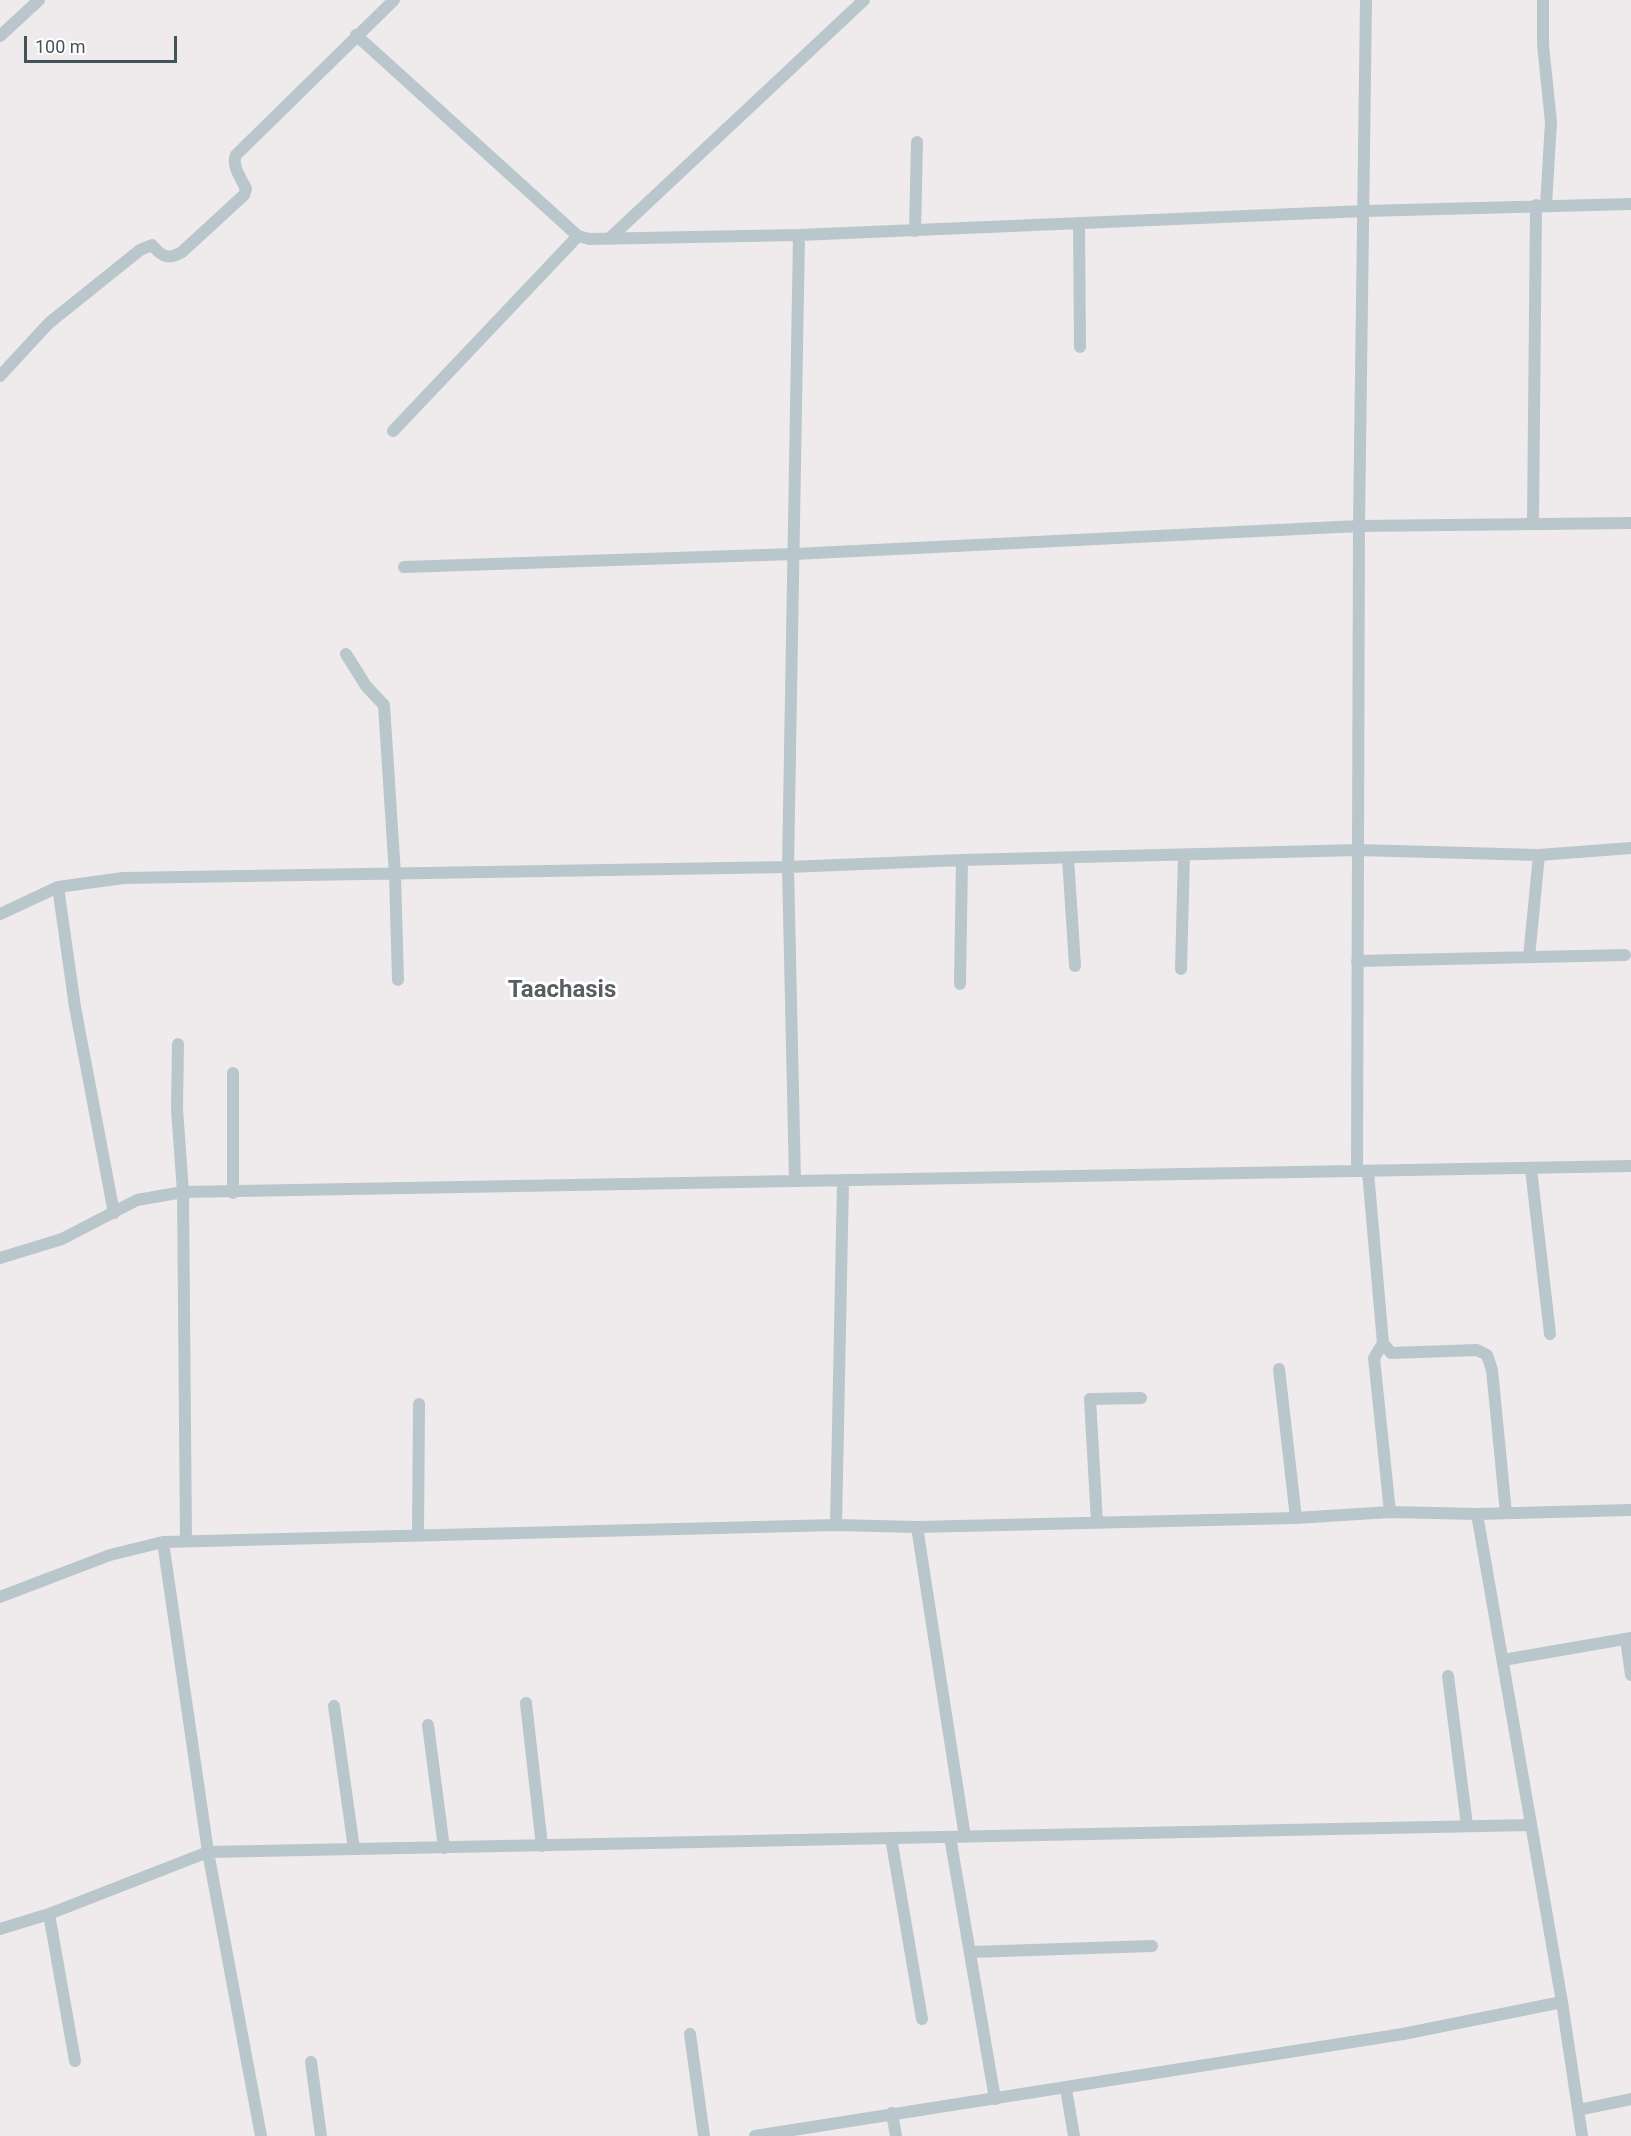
<!DOCTYPE html>
<html>
<head>
<meta charset="utf-8">
<style>
	body { margin:0 }
	#map { position:relative; width:1631px; height:2136px; overflow:hidden; background:#efebec; font-family:Roboto,sans-serif }
	canvas { display:block }
	.scale { position:absolute; left:24px; top:36px; width:153px; height:27px; box-sizing:border-box; border:3px solid #43535a; border-top:0; padding-left:8px; font-size:18px; line-height:21px; white-space:nowrap; color:#43535a; -webkit-text-stroke:4px #fff; paint-order:stroke }
</style>
</head>
<body>
<div id="map">
<canvas width="1631" height="2136"></canvas>
<div class="scale">100 m</div>
</div>
<script>
const context = document.querySelector('canvas').getContext('2d');
context.lineJoin = 'round';
function stroke(path, color, width, dash) {
  context.strokeStyle = color;
  context.lineWidth = width;
  context.lineCap = dash ? 'butt' : 'round';
  context.setLineDash(dash || []);
  context.stroke(path);
}
function write(font, color, halo, rows, align = 'center') {
  context.font = font + ' Roboto,sans-serif';
  context.lineWidth = 6;
  context.setLineDash([]);
  context.textBaseline = 'middle';
  context.strokeStyle = halo;
  context.fillStyle = color;
  for (const [text, x, y, turn = 0] of rows) {
    context.save();
    context.translate(x, y);
    context.rotate((+turn || 0) * Math.PI / 180);
    context.textAlign = isNaN(turn) ? turn : align;
    if (halo) context.strokeText(text, 0, 0);
    context.fillText(text, 0, 0);
    context.restore();
  }
}
const minor = new Path2D(`
	M1543,0v45l8,77 -5,83
	M356,35l222,201 11,3 210,-4 565,-24 267,-7
	M0,36l39,-36
	M1079,223l1,124
	M915,231l2,-89
	M610,238l254,-238
	M0,376l49,-53 91,-73 12,-5c10,12 16,15 30,7l62,-57 2,-6c-4,-10 -15,-23 -10,-34l158,-155
	M393,431l185,-195
	M1533,524l3,-319
	M404,567l390,-13 565,-28 272,-3
	M346,654l20,32 18,19 11,170 3,105
	M1068,858l7,108
	M58,887l17,120 39,206
	M0,914l58,-27 65,-9 665,-11 174,-7 397,-10 180,5 92,-7
	M1529,957l10,-102
	M1357,961l268,-6
	M1181,969l3,-114
	M960,984l2,-124
	M178,1044l-1,65 6,83 3,349
	M1531,1169l19,165
	M1357,1170l2,-644 7,-526
	M1368,1172l15,171 8,10 86,-3 10,5 5,15 14,143
	M795,1181l-7,-314 11,-632
	M233,1193v-120
	M0,1258l62,-19 75,-39 46,-8 1448,-26
	M1383,1343l-9,15 16,154
	M1279,1369l17,149
	M1477,1514l85,488 20,134
	M1097,1522l-7,-123 51,-1
	M836,1525l7,-343
	M917,1527l48,310
	M418,1535l1,-131
	M163,1542l45,310 53,284
	M0,1597l110,-42 53,-13 673,-17 81,2 379,-9 94,-6 87,2 154,-4
	M1626,1639l5,36
	M1503,1660l128,-22
	M1448,1676l19,149
	M526,1703l16,143
	M334,1706l20,143
	M428,1725l16,123
	M950,1837l45,262
	M891,1838l31,181
	M49,1914l26,147
	M0,1929l49,-15 159,-62 1323,-27
	M971,1952l181,-6
	M690,2034l14,102
	M311,2062l10,74
	M1066,2089l8,47
	M1578,2110l53,-11
	M892,2113l4,23
	M755,2136l648,-102 159,-32`);
const quarterNames = [
	["Taachasis",562,991]
];
stroke(minor, '#b9c6cc', 12);
write('bold 24px', '#585e61', '#fff', quarterNames);
</script>
</body>
</html>
